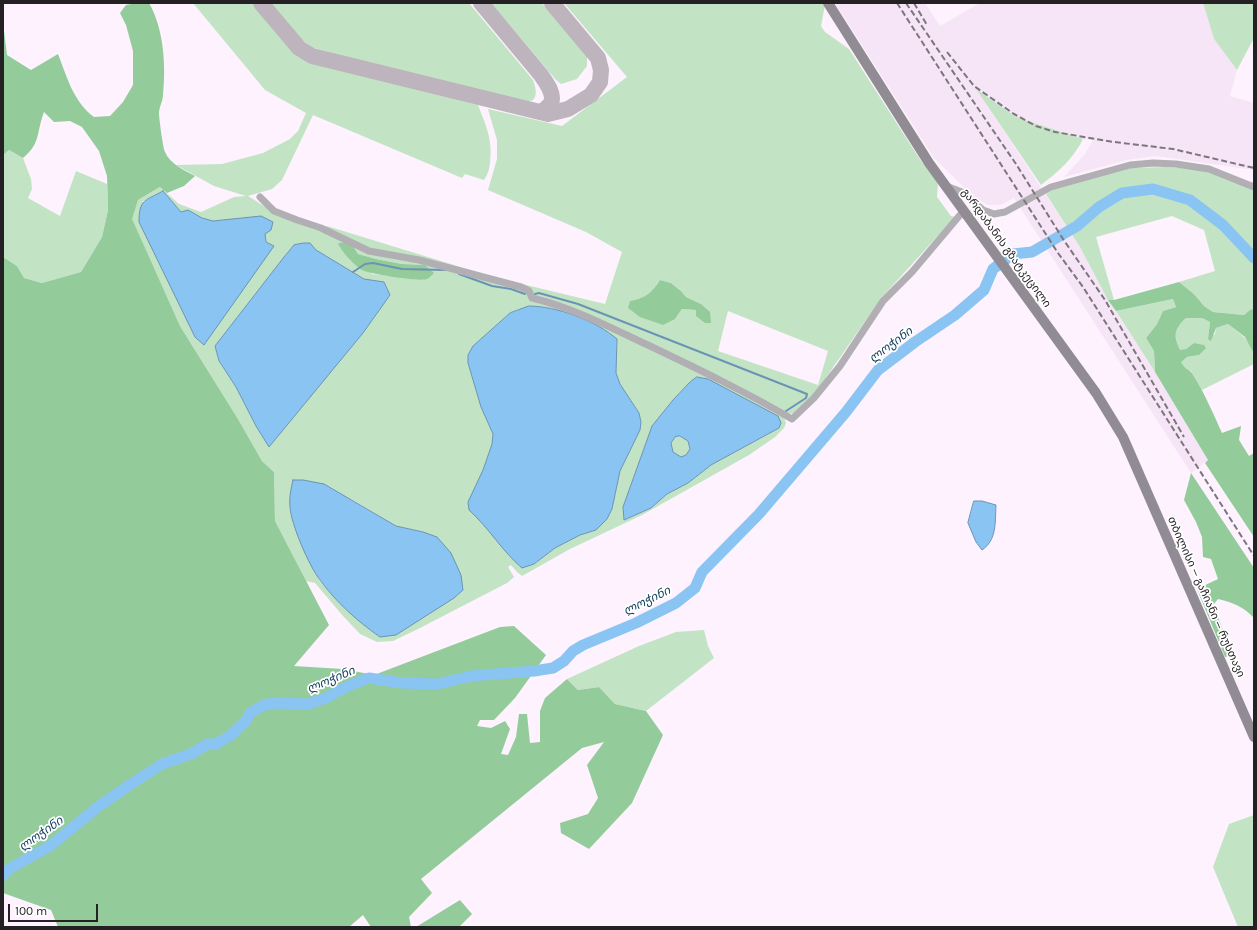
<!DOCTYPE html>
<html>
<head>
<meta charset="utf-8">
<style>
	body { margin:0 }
	#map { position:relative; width:1257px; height:930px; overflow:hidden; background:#fdf2fd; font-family:Karla,sans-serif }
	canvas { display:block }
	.frame { position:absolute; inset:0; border:4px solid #242024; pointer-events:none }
	.scale { position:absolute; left:8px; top:904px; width:90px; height:18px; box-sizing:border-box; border:2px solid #242024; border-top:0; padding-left:5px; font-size:12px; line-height:14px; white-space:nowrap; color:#242024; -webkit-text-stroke:3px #fff; paint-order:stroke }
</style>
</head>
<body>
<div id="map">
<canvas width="1257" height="930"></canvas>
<div class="frame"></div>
<div class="scale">100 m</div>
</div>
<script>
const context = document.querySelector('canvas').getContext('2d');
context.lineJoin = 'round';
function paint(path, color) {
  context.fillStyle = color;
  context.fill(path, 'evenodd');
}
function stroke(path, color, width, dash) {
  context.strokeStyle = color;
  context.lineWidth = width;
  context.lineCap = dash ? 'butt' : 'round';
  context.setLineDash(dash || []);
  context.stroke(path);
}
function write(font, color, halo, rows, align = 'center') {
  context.font = font + ' Karla,"Noto Sans Georgian",sans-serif';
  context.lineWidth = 3.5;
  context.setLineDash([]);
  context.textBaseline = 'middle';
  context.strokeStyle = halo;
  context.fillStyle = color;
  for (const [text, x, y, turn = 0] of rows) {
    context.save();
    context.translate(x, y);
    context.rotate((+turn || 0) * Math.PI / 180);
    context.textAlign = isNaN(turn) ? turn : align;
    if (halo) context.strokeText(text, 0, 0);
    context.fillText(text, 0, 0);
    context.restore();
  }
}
const built = new Path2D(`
	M835,3h90l15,23 40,-23h223l11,36 23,31 -7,26 24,7v67l-98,-14 -29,4 -63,17 21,-23 8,-14 -10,-1 -67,-22 -39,-27 103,157 28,52 47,73 53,88 -17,13 -177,-275 -13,7h-13l-13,-7 -41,-40z`);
const green = new Path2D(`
	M193,3h59c14,16 37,45 54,56 5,2 10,3 15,5l157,41c8,21 15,34 12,58 -1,7 -2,11 -6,17l-19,-6 -3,4 -149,-63 -31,65 -10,9 -24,7c25,16 46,28 75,36l4,-6 166,51 112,27 17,-52 -36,-20 -98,-42 9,-31v-19l-9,-31 74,17 65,-49 -63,-74h260l1,2 -4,21 4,6 24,17 72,112 17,21 -1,15 14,19 4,1 -73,80 -66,95 -21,21 -7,1 -4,3 2,6 -2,5 -9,9 -26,18 -107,60 -72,34 -48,27 -5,-4 -6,-7 -3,2 6,10 -7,6 -89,46 -25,12 -16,1 -17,-8 -17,-18 -28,-33 -9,-2 -31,-60 -1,-49 -12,-11 -24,-42 -58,-93 -49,-107 7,-19 22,-13 19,17 22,8 33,-15 12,-1 -32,-10 -38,-21 46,-1 41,-11 27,-14 8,-8 8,-18 -41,-23zM163,191l18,21 7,-2 14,8 11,3 16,-1 36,14 1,8 8,4 -132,-44zM345,242l8,4 5,8 18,5 26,5 23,1 -30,11 -23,-2 -34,-31zM294,245l22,5 48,29 20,3 6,13 -27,38 -94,113 -13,-20 -20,-39 -17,-25 -4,-16 69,-89zM660,280l11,3 10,8 5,6 15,7 -4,12 -1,-6 -14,-1 -7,10 -45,-18c15,-3 22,-8 30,-21zM519,309l98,30 -1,34 4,11 19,29 2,9 -1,8 -20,41 -8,38 -5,10 -11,11 -16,5 -25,13 -21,16 -65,-54 23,-66 1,-10 -12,-27 -13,-44v-8l5,-9 37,-33zM728,311l100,40 -10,34 -100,-34zM690,382l89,46 -68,37 -23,18 -21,11 -16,14 -27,12 -1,-13 29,-81 21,-26zM290,493l61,6 45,27 27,6 -43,105c-22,-16 -44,-36 -61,-57 -3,-5 -5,-11 -8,-17 -12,-23 -21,-44 -21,-70z
	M268,3h201l64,77c8,22 -2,24 -21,22l-198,-54 -18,-12z
	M491,3h51l45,53v10l-10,13 -16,5 -5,-4z
	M1203,3h51v35l-17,32 -23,-31z
	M976,89l40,28 67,22c-10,20 -25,33 -42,46z
	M9,150l14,8 8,21 1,10 -4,9 32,18 16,-45 31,13 1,26 -6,27 -21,35 -39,11 -18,-5 -7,-12 -14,-9v-102z
	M1166,167l30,2 58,14v127l-3,-1 -7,6 -31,-3 -9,-6 -10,-12 -15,-12 36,-11 -11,-41 -32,-14 -76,21 18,63h-6l-28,-53 -34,-53 9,-6 75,-20z
	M1173,299l3,8 -13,4 -6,13 -11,14 8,13 1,21 -39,-61z
	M1186,318h16l8,4 -2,17 7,-5 1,-6 12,-4c16,13 26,18 26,40l-52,26 -11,-19 -7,-3 -4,-6 7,-5 12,-2 -5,-12 -8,6 -7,2c-6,-16 -5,-22 7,-33z
	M680,436l8,5 2,8 -4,6 -5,2 -8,-5 -2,-9 4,-6z
	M704,630l4,16 6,12 -68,53 -31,-7 -16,-17 -21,3 -11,-11 72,-33 37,-14z
	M1254,815v112h-16l-25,-60 16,-43z`);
const forest = new Path2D(`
	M137,3h12c15,26 17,63 14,92 0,6 -4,12 -4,18 0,5 4,35 6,39 5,12 19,18 30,24l-11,10 -17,7 -7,-6 -22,13 -6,19 48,107 58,93 24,42 12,11 1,49 54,104 -35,41 49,3 31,6 126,-48 14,-1 32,29 -31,43 -21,22h-14l-3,6 14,2 14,-7 5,8 -9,25 7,1 8,-18 3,-23h8l3,29 10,-1v-31l5,-13 22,-19 11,11 21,-3 16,17 31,7 17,24 -31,68 -43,46 -28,-16 -1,-10 28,-9 10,-16 -11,-33 17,-23 -22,6 -161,131 11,14 -23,24 2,10h-40l-8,-12 -14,12h-291l-7,-17 -48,-17v-636l14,9 7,12 18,5 39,-11 21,-35 6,-27 -1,-34 -8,-25 -17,-24 -12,-6 -16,1 -10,-10c-8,21 -3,31 -21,46l-14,-8 -6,5v-133l4,33 24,15 27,-16c9,23 15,47 36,63l16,-1 13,-14 10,-17v-34l-7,-26 -6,-12 6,-8z
	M345,242l8,4 5,8 18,5 26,5 23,1 9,8c-2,2 -5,5 -7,6 -8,3 -57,-5 -65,-9 -8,-5 -21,-19 -24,-27z
	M660,280l11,3 10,8 5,6 15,7 9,8 1,11h-6l-9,-7v-6l-14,-1 -7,10 -12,6 -23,-8 -12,-9 2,-7c15,-3 22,-8 30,-21z
	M1179,282l15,12 10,12 9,6 31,3 7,-6 3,1v44l-9,-17 -17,-13 -12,4 -5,13 -3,-2 2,-17 -8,-4h-16c-12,11 -13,18 -6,32l6,-1 8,-6 10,2 2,3 -7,7 -12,2 -6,5c4,8 8,7 11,11 12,19 21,40 30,60l19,-7 -2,14 10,16 5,-3v84l-49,-74 3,-3 -53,-88 -1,-21 -8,-13 11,-14 6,-13 13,-4 -3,-8 -57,12 -8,-11h6z
	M1191,473l63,95v50c-10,-11 -22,-16 -36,-19l-5,6 20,50 -8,2 -28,-68 21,-10 -7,-20 -8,-2 -1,-20 -6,-15 -12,-22z
	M460,900l12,14 -13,13h-43z`);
const water = new Path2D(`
	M163,191l18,21 7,-2 14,8 11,3 48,-5 12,6 -2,8 -6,4 1,8 8,4 -70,99 -9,-8 -56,-115c0,-23 6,-21 24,-31z
	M304,243h6l6,7 48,29 20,3 6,13 -27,38 -94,114 -13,-21 -20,-39 -17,-26 -4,-15 69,-89 10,-12z
	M529,306c28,0 67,15 88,33l-1,34 4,11 19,29 2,9 -1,8 -20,41 -8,38 -5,10 -11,11 -16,5 -25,13 -21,16 -12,4c-20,-17 -33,-40 -53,-58l-1,-8 15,-32 9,-26 1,-10 -12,-27 -13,-44v-8l5,-9 37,-33z
	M697,377l11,2 70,37 3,7 -2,5 -68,37 -23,18 -21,11 -16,14 -27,12 -1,-13 29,-81 21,-26 17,-18zM680,436l8,5 2,8 -4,6 -5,2 -8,-5 -2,-9 4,-6z
	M293,480h10l21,4 72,42 27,6 14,5 14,16 10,22 2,15 -9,8 -58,37 -16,2c-23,-16 -44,-35 -60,-57 -11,-14 -29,-56 -30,-73 -1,-10 1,-18 3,-27z
	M974,501h8l14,4c-1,17 1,35 -14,45l-6,-8 -8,-19z`);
const stream = new Path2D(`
	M353,272l12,-8 8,-1 29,6 43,1
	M459,274l33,12 19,3 14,5
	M535,294l4,-1 39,11 229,90 -1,4 -20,13`);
const river = new Path2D(`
	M3,875l6,-6 41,-23 49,-40 32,-22 31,-20 29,-10 16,-10h9l15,-9 15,-14 4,-8 14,-8 11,-2 33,1 18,-6 20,-11 23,-9 32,5 37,1 33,-8 63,-5 19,-3 11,-7 9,-10 10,-6 53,-22 40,-20 19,-15 7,-16 57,-58 87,-102 32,-42 37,-28 40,-27 29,-25 9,-21 20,-15 19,-2 45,-26 22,-19 23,-14 31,-4 37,11 33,25 31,33`);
const taxiway = new Path2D(`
	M261,3l38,45 13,8 236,58 20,-5 23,-14 9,-13 1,-12 -3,-12 -46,-55
	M481,3l60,72c5,7 14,19 10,28 -2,3 -7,7 -10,9`);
const minor = new Path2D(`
	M946,186l16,6 21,18 11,4 11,-2 46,-25 79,-22 23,-2 23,1 33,5 45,18
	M260,197l14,14 23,9 24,8 48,23 50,9 102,27 8,4 3,7c42,10 79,30 118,48 48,23 96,46 142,73l22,-21 26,-32 43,-65 29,-29 48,-57 6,-2`);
const secondary = new Path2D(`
	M828,3l101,160 167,230 27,44 131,300`);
const rail = new Path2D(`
	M897,3l161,250 25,34 171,269
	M906,3l110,161 47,75 42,61 79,137
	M914,3l13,22
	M947,52l27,34 40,28 22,12 19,6 59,10 59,7 81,19`);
const streetNames = [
	["გარდაბანის გზატკეცილი",1006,248,54],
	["თბილისი — გაჩიანი — რუსთავი",1206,597,66]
];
const waterNames = [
	["ლოჭინი",891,345,-37],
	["ლოჭინი",647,601,-26],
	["ლოჭინი",331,680,-23],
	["ლოჭინი",41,834,-35]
];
paint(built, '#f6e5f6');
paint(green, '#c2e4c5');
paint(forest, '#94cb9b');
paint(water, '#8ac4f2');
stroke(water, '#6b93b4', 1);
stroke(stream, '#6b93b4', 2);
stroke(river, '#8ac4f2', 11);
stroke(taxiway, '#bdb4bd', 16);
stroke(minor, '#b2afb4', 7);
stroke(secondary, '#918c94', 10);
stroke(rail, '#7d767d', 2, [6, 3]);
write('11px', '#242024', '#fff', streetNames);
write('italic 12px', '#154160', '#fff', waterNames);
</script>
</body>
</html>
